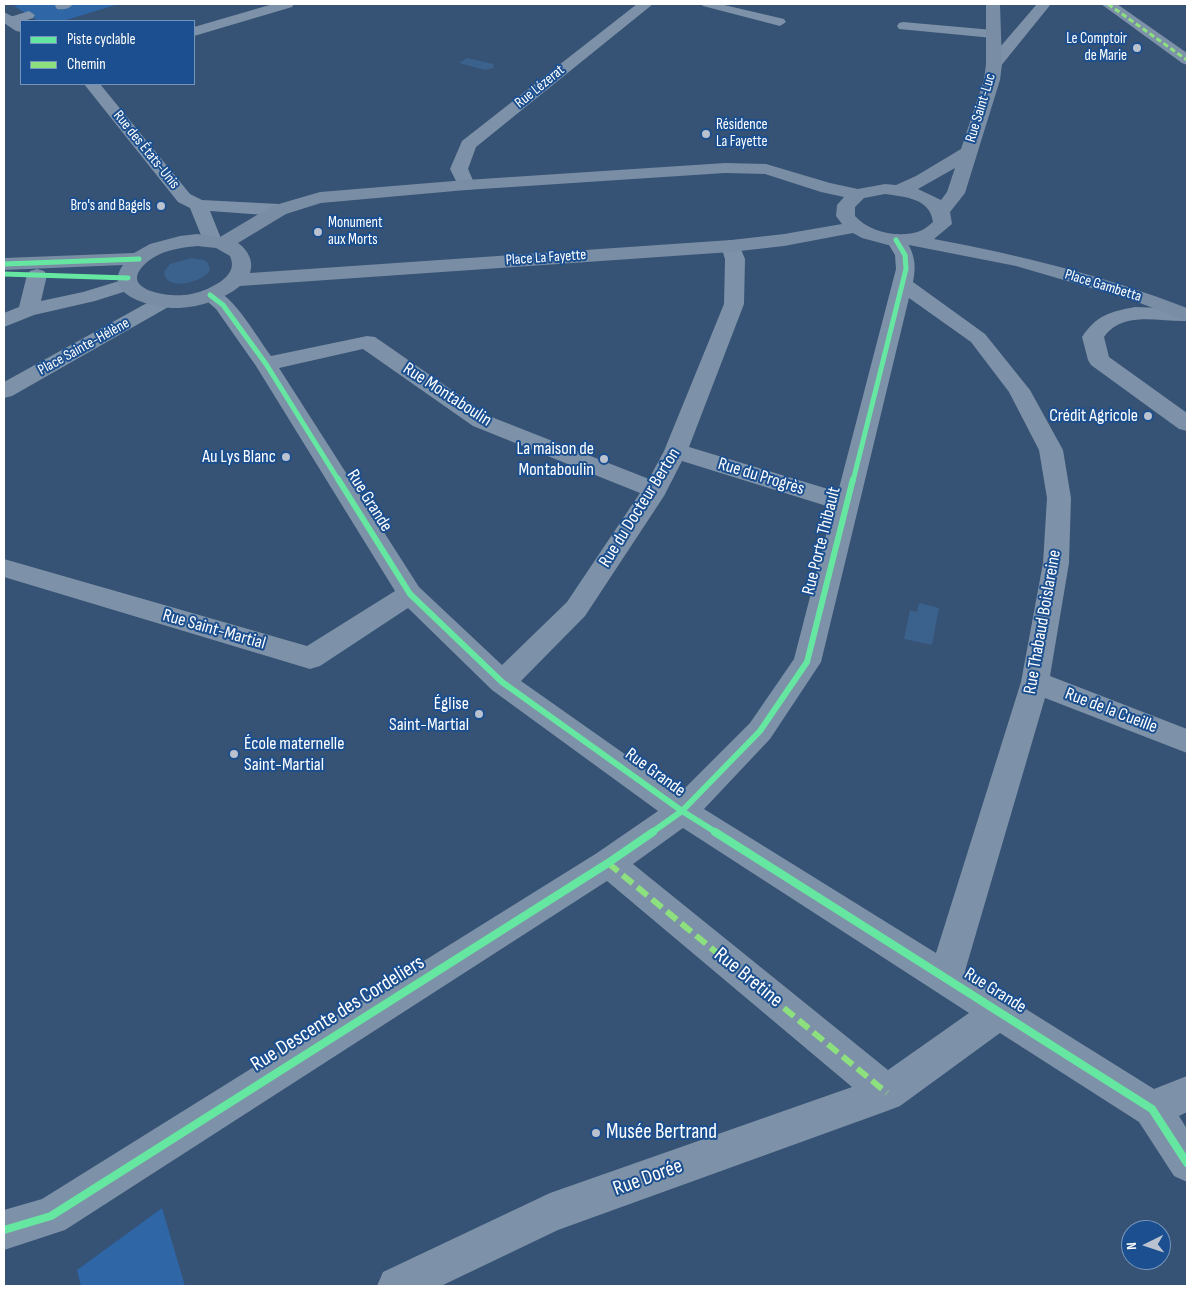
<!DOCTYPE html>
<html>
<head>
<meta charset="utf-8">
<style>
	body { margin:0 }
	#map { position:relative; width:1191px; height:1290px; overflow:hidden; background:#365274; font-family:"Sofia Sans Condensed",sans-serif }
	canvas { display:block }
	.frame { position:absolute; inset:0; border:5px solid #fff; pointer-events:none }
	.legend { position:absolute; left:20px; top:20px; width:175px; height:65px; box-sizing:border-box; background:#1b4f8f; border:1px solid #7695bc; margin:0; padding:6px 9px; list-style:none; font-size:15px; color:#fff }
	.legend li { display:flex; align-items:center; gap:10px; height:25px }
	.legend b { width:25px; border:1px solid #7695bc }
	.north { position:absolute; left:1121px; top:1220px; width:50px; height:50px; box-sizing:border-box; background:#1b4f8f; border:1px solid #7695bc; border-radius:50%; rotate:266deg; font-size:14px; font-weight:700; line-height:20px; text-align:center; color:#fff }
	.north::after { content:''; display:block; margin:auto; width:18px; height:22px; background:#b9c2ce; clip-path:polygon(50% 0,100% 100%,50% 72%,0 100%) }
</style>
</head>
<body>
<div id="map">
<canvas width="1191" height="1290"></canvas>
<div class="frame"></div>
<ul class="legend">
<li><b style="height:6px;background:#66e7a1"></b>Piste cyclable</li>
<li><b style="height:6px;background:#8de07e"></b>Chemin</li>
</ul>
<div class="north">N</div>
</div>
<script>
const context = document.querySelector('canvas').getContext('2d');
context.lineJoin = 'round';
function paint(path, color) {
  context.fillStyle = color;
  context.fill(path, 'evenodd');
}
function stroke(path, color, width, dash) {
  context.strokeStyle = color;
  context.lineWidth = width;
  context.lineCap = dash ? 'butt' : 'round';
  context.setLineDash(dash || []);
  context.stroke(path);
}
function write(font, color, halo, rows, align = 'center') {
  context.font = font + ' "Sofia Sans Condensed",sans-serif';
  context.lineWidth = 4;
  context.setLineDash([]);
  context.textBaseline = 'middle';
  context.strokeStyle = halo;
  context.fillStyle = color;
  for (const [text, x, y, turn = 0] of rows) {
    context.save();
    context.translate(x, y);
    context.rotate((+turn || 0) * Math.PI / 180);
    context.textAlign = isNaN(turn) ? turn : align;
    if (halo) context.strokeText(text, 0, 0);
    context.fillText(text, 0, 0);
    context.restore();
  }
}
const green = new Path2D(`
	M22,4h97l-56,17h-25l-24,-15z
	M162,1208l23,78h-104l-4,-16z`);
const water = new Path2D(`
	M467,58l26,6 1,4 -9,2 -26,-7z
	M191,258l13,2 4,3 2,7c-7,13 -45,22 -46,2l6,-8z
	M919,603l20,5 -7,37 -28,-6 6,-29 7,2z`);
const lane = new Path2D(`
	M57,4h16c-3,5 -11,6 -16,5l-2,-3z
	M701,4h19l64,15 2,3 -6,4 -77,-20z
	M29,11l6,4 -2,3 -22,7 -6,-4 2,-3z
	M903,22l90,8 6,4 -6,4 -94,-9 -2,-3 2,-3z`);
const street = new Path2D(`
	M273,4h21l-2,3 -98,29v-9z
	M637,4h16l-177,143 -8,22 7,16 -3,4 -6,1 -6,-1 -10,-20 12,-28z
	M1037,4h14l-51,63h-12l-2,-3 2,-3z
	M1101,4h16l70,49v12l-5,-2z
	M4,12l17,9v11l-5,-1 -12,-8z
	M84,84h16l90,110 12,6 77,4 7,2 2,4 -2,4 -7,2 -69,-5 12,30 -3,4 -7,2 -7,-2 -15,-37 -12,-6z
	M896,234l7,2c11,16 14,27 10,46l72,52 45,56 33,60 8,48 -2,65 -19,113 137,53v24l-142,-55 -80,273 189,118 33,-13v36l-8,4 8,13v53l-13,-6 -35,-54 -139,-89 -100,73 -13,5 -329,119 -117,56h-64l6,-14 167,-79 302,-106 -245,-206 -542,349 -61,20v-40l38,-11 555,-346 61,-42 -166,-121 -84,-82 -88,58 -10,3 -306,-92v-18l303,87 88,-55 -139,-225 -40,-57 -16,-14 3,-4c5,-2 10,-3 15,0 20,12 39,46 53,65l96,-20 8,1 114,79 160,63 15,-28 60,-147 1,-45 -4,-13 3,-4 7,-2 7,2 7,17 -1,45 -55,143 149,45 58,-223 -1,-14 -9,-15 3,-4zM909,298l62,44 38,50 30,58 8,48 -4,65 -22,119 -85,271 -232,-144 66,-70 51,-77zM363,349l110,77 167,67 -73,109 -65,63 -83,-78 -140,-219zM682,461l151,47 -39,151 -44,64 -70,70 -159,-112 64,-65 79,-120zM683,828l286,185 -81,57 -255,-206z
	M37,269l7,2 3,4 -6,26 42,-9 46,-14 7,2 3,4 -3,4 -41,13 -61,14 -30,12v-14l15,-6 8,-32 3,-4z
	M163,296l7,2 3,4 -3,4 -158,90 -8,2v-16l152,-84z
	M1135,307l52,2v12c-28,1 -64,-11 -83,16l5,20 78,56v18l-8,-2 -88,-64 -3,-5 -6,-23c15,-22 27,-25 53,-30z`);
const secondary = new Path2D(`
	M986,4h14l2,60 -2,16 -35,113 -15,19 2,12 -18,15c86,16 171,37 253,69v13l-55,-21 -116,-34 -107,-21h-21l-26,-7 -9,-5 -69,13 -53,6 -491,34c-16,13 -39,21 -61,22 -21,1 -79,-11 -56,-43l-119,5v-12l130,-5 16,-9 30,-8 17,-2 23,3 52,-31 48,-14 146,-12 259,-17 41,1 64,19 28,6 27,-5 11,1 20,-9 45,-27 23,-69 2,-16zM955,168l-8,24 -6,8 -23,-11zM725,173l40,1 56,18 23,5 -7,8 -1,11 6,8 -58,10 -53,6 -481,33c4,-12 -2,-23 -12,-30l48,-29 35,-11 145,-13zM885,194c20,3 45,4 48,28 -4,3 -8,7 -13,9 -21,8 -51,1 -65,-15v-9l9,-9zM197,246l19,2 14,8c5,11 0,19 -10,26 -11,7 -23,12 -36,13 -16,2 -65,-5 -40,-30 14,-14 34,-17 53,-19z`);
const quietFar1 = new Path2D(`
	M1108,4l79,56`);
const quiet = new Path2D(`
	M608,863l279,230`);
const cyclewayFar2 = new Path2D(`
	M4,264l135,-5
	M4,274l124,4
	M210,295l13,10 43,59 73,117
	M853,481l53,-212 -1,-14 -9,-15`);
const cyclewayFar1 = new Path2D(`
	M338,479l72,115 92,88 180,129 35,22
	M651,833l31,-22 78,-80 47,-69 46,-183`);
const cycleway = new Path2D(`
	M715,832l437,277 35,54
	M4,1230l47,-14 557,-353 45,-31`);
const markers = [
	[1137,48,5,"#b9c2ce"],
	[706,134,5,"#b9c2ce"],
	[161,206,5,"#b9c2ce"],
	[318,232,5,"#b9c2ce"],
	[1148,416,5,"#b9c2ce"],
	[286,457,5,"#b9c2ce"],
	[604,459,5,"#b9c2ce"],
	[479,714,5,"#b9c2ce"],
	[234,754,5,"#b9c2ce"],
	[596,1133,5,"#b9c2ce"]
];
const farPoinames = [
	["Le Comptoir",1127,39],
	["de Marie",1127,56],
	["Résidence",716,125,"left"],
	["La Fayette",716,142,"left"],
	["Bro's and Bagels",151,206],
	["Monument",328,223,"left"],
	["aux Morts",328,240,"left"]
];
const farStreetnames = [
	["Rue Lézerat",540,87,-39],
	["Rue Saint-Luc",981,108,-73],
	["Rue des États-Unis",146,150,51],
	["Place La Fayette",546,258,-4],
	["Place Gambetta",1103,286,17],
	["Place Sainte-Hélène",84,347,-29]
];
const streetNames = [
	["Rue Montaboulin",447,395,33],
	["Rue du Progrès",761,477,17],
	["Rue Grande",369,501,58],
	["Rue du Docteur Berton",640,508,-58],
	["Rue Porte Thibault",822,541,-76],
	["Rue Thabaud Boislareine",1043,622,-80],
	["Rue Saint-Martial",214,630,16],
	["Rue de la Cueille",1111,711,21],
	["Rue Grande",655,773,36],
	["Rue Grande",995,991,32]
];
const poiNames = [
	["Crédit Agricole",1138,416],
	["La maison de",594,449],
	["Montaboulin",594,470],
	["Au Lys Blanc",276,457],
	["Église",469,704],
	["Saint-Martial",469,725],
	["École maternelle",244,744,"left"],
	["Saint-Martial",244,765,"left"]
];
const nearStreetnames = [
	["Rue Bretine",748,978,39],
	["Rue Descente des Cordeliers",338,1014,-32],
	["Rue Dorée",648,1178,-20]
];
const nearPoinames = [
	["Musée Bertrand",606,1133]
];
paint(green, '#2f66a5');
paint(water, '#3b618d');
paint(lane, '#7d92a8');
paint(street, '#7d92a8');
paint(secondary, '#798da4');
stroke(quietFar1, '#8de07e', 3, [5.5, 3]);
stroke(quiet, '#8de07e', 6, [13, 6]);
stroke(cyclewayFar2, '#66e7a1', 5);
stroke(cyclewayFar1, '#66e7a1', 6);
stroke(cycleway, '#66e7a1', 8);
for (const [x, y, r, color] of markers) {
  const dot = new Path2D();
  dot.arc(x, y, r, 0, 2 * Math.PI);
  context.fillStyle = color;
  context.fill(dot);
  stroke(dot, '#1b4f8f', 2);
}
write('15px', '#fff', '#1b4f8f', farPoinames, 'right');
write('15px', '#fff', '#1b4f8f', farStreetnames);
write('18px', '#fff', '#1b4f8f', streetNames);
write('18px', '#fff', '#1b4f8f', poiNames, 'right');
write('21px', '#fff', '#1b4f8f', nearStreetnames);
write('21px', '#fff', '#1b4f8f', nearPoinames, 'left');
</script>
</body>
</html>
